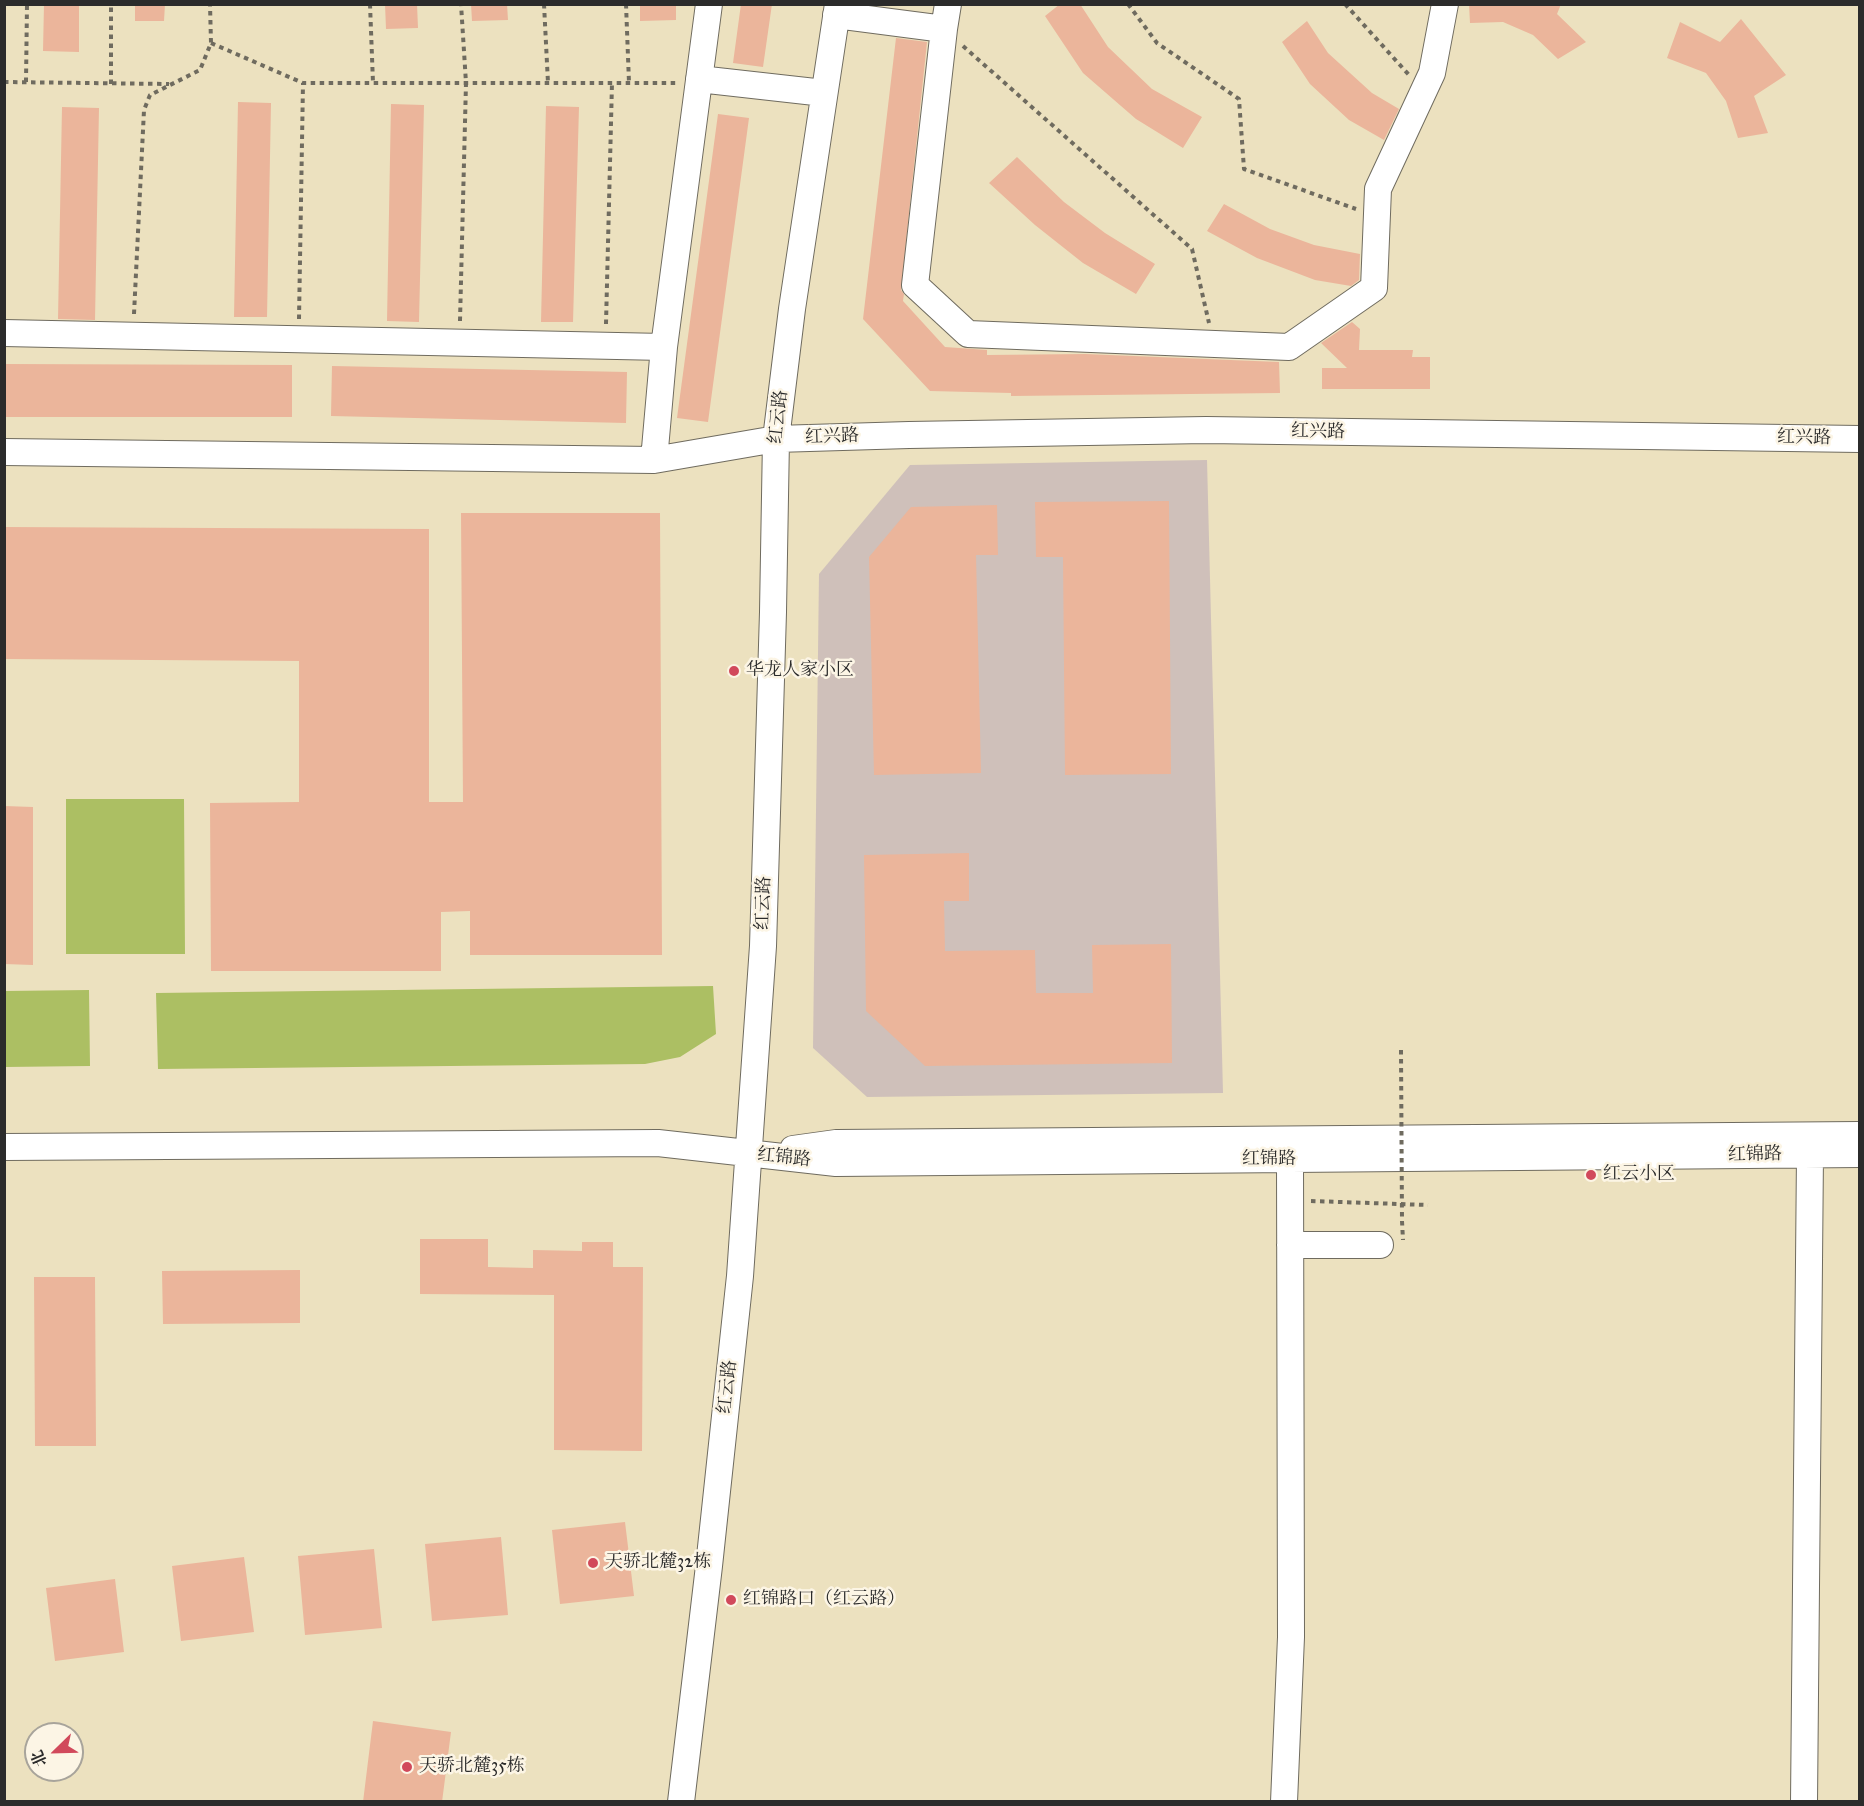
<!DOCTYPE html>
<html>
<head>
<meta charset="utf-8">
<style>
	body { margin:0 }
	#map { position:relative; width:1864px; height:1806px; overflow:hidden; background:#ece1bf; font-family:"IM FELL Great Primer","Noto Serif SC",serif }
	canvas { display:block }
	.frame { position:absolute; inset:0; border:6px solid #2b2b2b; pointer-events:none }
	.north { position:absolute; left:24px; top:1722px; width:60px; height:60px; box-sizing:border-box; background:#fcf5e5; border:2px solid #a8a49b; border-radius:50%; rotate:247deg; font-size:16px; font-weight:700; line-height:24px; text-align:center; color:#2b2b2b }
	.north::after { content:''; display:block; margin:auto; width:21px; height:27px; background:#d1495b; clip-path:polygon(50% 0,100% 100%,50% 72%,0 100%) }
</style>
</head>
<body>
<div id="map">
<canvas width="1864" height="1806"></canvas>
<div class="frame"></div>
<div class="north">北</div>
</div>
<script>
const context = document.querySelector('canvas').getContext('2d');
context.lineJoin = 'round';
function paint(path, color) {
  context.fillStyle = color;
  context.fill(path, 'evenodd');
}
function stroke(path, color, width, dash) {
  context.strokeStyle = color;
  context.lineWidth = width;
  context.lineCap = dash ? 'butt' : 'round';
  context.setLineDash(dash || []);
  context.stroke(path);
}
function write(font, color, halo, rows, align = 'center') {
  context.font = font + ' "IM FELL Great Primer","Noto Serif SC",serif';
  context.lineWidth = 5;
  context.setLineDash([]);
  context.textBaseline = 'middle';
  context.strokeStyle = halo;
  context.fillStyle = color;
  for (const [text, x, y, turn = 0] of rows) {
    context.save();
    context.translate(x, y);
    context.rotate((+turn || 0) * Math.PI / 180);
    context.textAlign = isNaN(turn) ? turn : align;
    if (halo) context.strokeText(text, 0, 0);
    context.fillText(text, 0, 0);
    context.restore();
  }
}
const industrial = new Path2D(`
	M1207,460l16,633 -356,4 -54,-49 6,-474 91,-109z`);
const green = new Path2D(`
	M66,799h118l1,155h-119z
	M713,986l3,48 -36,23 -35,7 -487,5 -2,-76z
	M89,990l1,76 -85,1v-76z`);
const building = new Path2D(`
	M44,4h35v48l-36,-1z
	M135,4h30l-1,17h-29z
	M385,4h32l1,24 -32,1z
	M471,4h36l1,16 -36,1z
	M640,4h36v16l-36,1z
	M741,4h31l-9,63 -30,-4z
	M1060,4h20l28,43 44,42 50,28 -19,31 -47,-29 -53,-46 -38,-57z
	M1469,4h92l-4,10 29,28 -28,17 -25,-24 -30,-13 -33,1z
	M1741,19l45,56 -32,21 14,37 -30,5 -12,-37 -20,-28 -39,-15 13,-36 40,20z
	M1307,21l21,32 44,40 27,16 -15,31 -35,-20 -39,-36 -28,-42z
	M896,38l31,4 -26,248 3,4 -1,7 42,46 42,3v5l98,-1 194,8 1,31 -269,3v-3l-81,-2 -67,-72z
	M238,102l33,1 -4,214h-33z
	M391,104l33,1 -5,217 -32,-1z
	M546,106l33,1 -6,215h-32z
	M62,107l37,1 -4,212 -37,-1z
	M718,114l31,4 -41,304 -31,-4z
	M1017,157l47,45 41,31 50,31 -19,30 -53,-31 -48,-38 -46,-42z
	M1224,204l46,25 44,16 46,9 -1,26 -8,6 -36,-6 -58,-22 -50,-27z
	M1352,322l8,7 -1,21h54l-1,7h18v32h-108v-21h25l-26,-25z
	M4,364l288,1v52h-288z
	M332,366l295,6 -1,51 -295,-7z
	M1169,501l2,273 -106,1 -2,-218h-27l-1,-55z
	M997,505l1,50h-22l5,218 -107,2 -5,-218 42,-50z
	M461,513h199l2,442h-192v-44l-29,1v59h-230l-1,-168 89,-1v-141l-295,-2v-132l425,2v273h34z
	M4,806l29,1v158l-29,-1z
	M969,853v48h-25l1,50 90,-1 1,43h57l-1,-48 79,-1 1,119 -247,3 -59,-55 -2,-156z
	M420,1239h68v28l45,1v-18l49,1v-9h31v25h30l-1,184 -88,-1v-155l-134,-1z
	M300,1270v53l-137,1 -1,-53z
	M34,1277h61l1,169h-61z
	M625,1522l9,74 -74,8 -8,-74z
	M501,1537l7,78 -76,6 -7,-77z
	M374,1549l8,79 -77,7 -7,-79z
	M244,1557l10,75 -73,9 -9,-75z
	M115,1579l9,73 -69,9 -9,-73z
	M373,1721l78,11 -9,70h-79z`);
const path = new Path2D(`
	M370,4l3,79
	M544,4l4,79
	M626,4l3,79
	M1128,4l29,39 82,56 5,70 112,40
	M1345,4l64,71
	M211,43l92,40h374
	M963,46l229,203 17,74
	M4,82l165,2
	M26,82l1,-78
	M111,84v-80
	M134,314l10,-204 6,-15 50,-25 11,-27 -1,-39
	M299,319l4,-236
	M460,321l6,-238 -5,-79
	M606,324l6,-241
	M1311,1201l117,4
	M1402,1221l1,19`);
const minor = new Path2D(`
	M836,15l108,14 -29,256 53,49 321,13 85,-59 4,-99 54,-116 13,-69
	M944,29l4,-25
	M699,79l125,14
	M4,333l660,14 45,-343
	M4,452l650,8 122,-21 133,-4 297,-5 654,9
	M654,460l10,-113
	M4,1147l654,-4 178,20 1024,-9
	M793,1149l43,-6 1024,-8
	M1290,1245h90
	M681,1802l28,-236 31,-290 23,-330 10,-334 3,-173 16,-130 46,-305
	M1284,1802l7,-165 -1,-477
	M1804,1802l6,-648`);
const pathBridge = new Path2D(`
	M1401,1050l1,171`);
const markers = [
	[734,671,6,"#d1495b"],
	[1591,1175,6,"#d1495b"],
	[593,1563,6,"#d1495b"],
	[731,1600,6,"#d1495b"],
	[407,1767,6,"#d1495b"]
];
const streetNames = [
	["红云路",779,417,-84],
	["红兴路",1318,432,1],
	["红兴路",832,437,-2],
	["红兴路",1804,438,1],
	["红云路",764,903,-88],
	["红锦路",1755,1155,-1],
	["红锦路",784,1158,6],
	["红锦路",1269,1160],
	["红云路",728,1387,-84]
];
const poiNames = [
	["华龙人家小区",746,671],
	["红云小区",1603,1175],
	["天骄北麓32栋",605,1563],
	["红锦路口（红云路）",743,1600],
	["天骄北麓35栋",419,1767]
];
paint(industrial, '#cfc0ba');
paint(green, '#acbf63');
paint(building, '#ebb59b');
stroke(minor, '#6f6b5f', 28);
stroke(path, '#6f6b5f', 4, [4.5, 4.5]);
stroke(minor, '#fff', 26);
stroke(pathBridge, '#6f6b5f', 4, [4.5, 4.5]);
for (const [x, y, r, color] of markers) {
  const dot = new Path2D();
  dot.arc(x, y, r, 0, 2 * Math.PI);
  context.fillStyle = color;
  context.fill(dot);
  stroke(dot, '#fcf5e5', 2);
}
write('18px', '#2b2b2b', '#fcf5e5', streetNames);
write('18px', '#2b2b2b', '#fcf5e5', poiNames, 'left');
</script>
</body>
</html>
